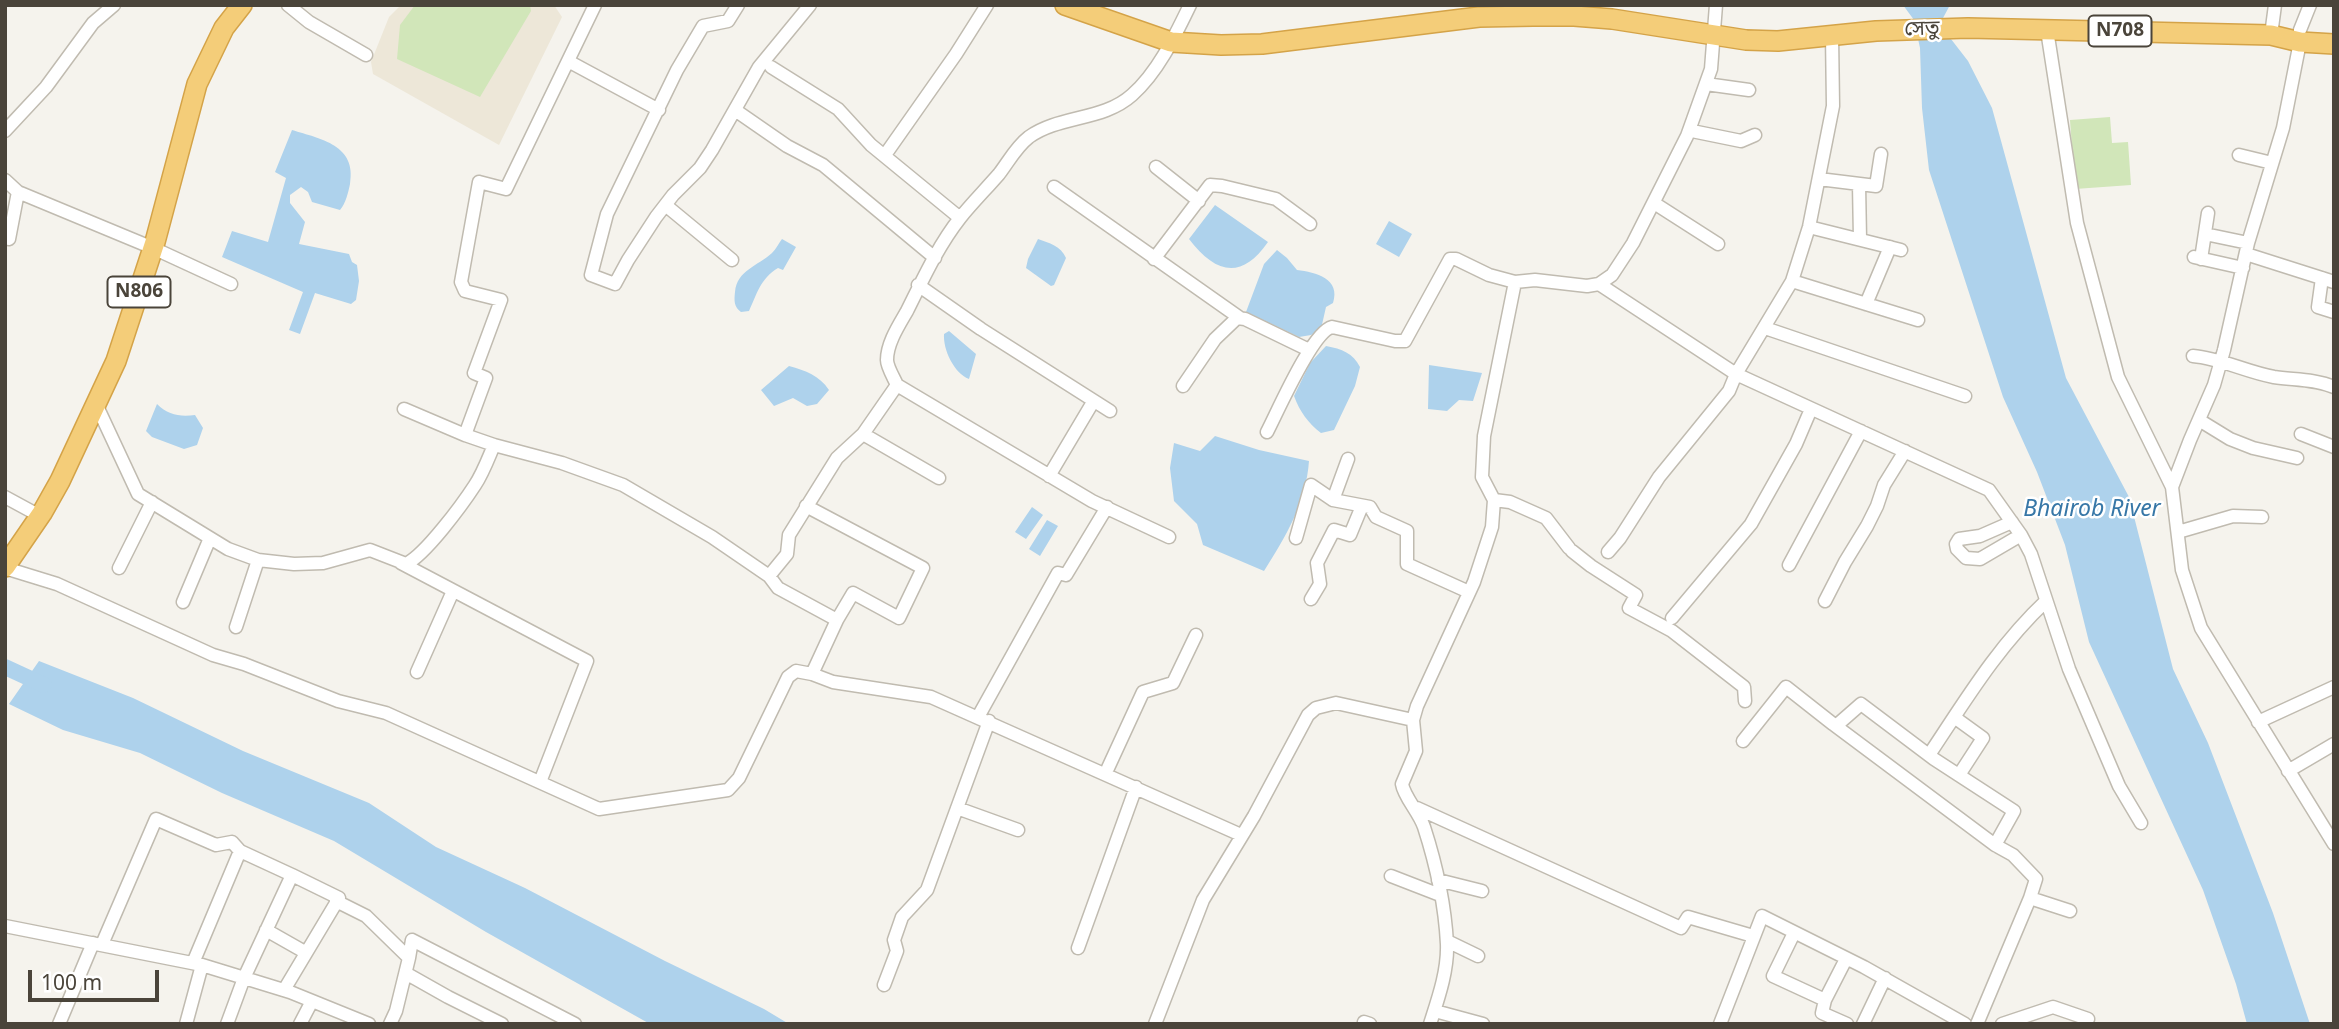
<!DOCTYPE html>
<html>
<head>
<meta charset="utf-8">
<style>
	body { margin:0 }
	#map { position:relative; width:2339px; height:1029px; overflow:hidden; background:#f5f3ed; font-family:"Noto Sans",sans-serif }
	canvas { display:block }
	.frame { position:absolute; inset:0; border:7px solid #4a443a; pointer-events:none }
	.scale { position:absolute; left:28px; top:970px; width:131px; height:32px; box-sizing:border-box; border:4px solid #4a443a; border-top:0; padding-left:9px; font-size:21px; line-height:24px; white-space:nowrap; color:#4a443a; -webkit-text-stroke:5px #fff; paint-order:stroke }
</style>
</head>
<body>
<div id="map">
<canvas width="2339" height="1029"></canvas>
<div class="frame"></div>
<div class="scale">100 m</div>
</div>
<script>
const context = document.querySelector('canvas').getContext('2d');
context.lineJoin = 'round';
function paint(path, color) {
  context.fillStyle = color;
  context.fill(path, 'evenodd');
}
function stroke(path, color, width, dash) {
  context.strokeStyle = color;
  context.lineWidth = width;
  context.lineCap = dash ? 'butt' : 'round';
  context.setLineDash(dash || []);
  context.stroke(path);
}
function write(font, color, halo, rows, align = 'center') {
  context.font = font + ' "Noto Sans","Noto Sans Bengali",sans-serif';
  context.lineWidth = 5;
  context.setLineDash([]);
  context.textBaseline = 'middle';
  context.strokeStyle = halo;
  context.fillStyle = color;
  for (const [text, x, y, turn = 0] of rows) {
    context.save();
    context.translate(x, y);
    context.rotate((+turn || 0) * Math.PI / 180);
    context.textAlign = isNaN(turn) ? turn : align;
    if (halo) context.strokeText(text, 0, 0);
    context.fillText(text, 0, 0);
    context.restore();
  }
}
const education = new Path2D(`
	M401,5h153l8,12 -63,128 -126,-71 -2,-12 18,-45z`);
const green = new Path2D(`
	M415,5h115l1,6 -51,86 -83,-38 3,-34z
	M2110,117l2,26 16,-1 3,43 -56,4 -5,-69z`);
const water = new Path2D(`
	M1903,5h47l-7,13 1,12 24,31 24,47 74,270 63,119 44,172 35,74 65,170 37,111h-63l-11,-40 -33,-94 -114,-248 -24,-97 -28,-73 -34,-75 -74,-227 -7,-62 -2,-60 -6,-28z
	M292,130c29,9 65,15 58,54 -2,9 -4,19 -10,26l-28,-8 -4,-10 -7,-5 -11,8v8l15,19 -6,22 50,10 3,8 5,3 2,16 -3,19 -5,4 -36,-11 -15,41 -11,-4 14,-38 -81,-35 10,-26 36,11 18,-64 -11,-6z
	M1215,205l53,37c-27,39 -53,31 -79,-3z
	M1389,221l23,13 -13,23 -23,-13z
	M782,239l14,8 -13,23 -5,-2c-18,11 -21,26 -29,43l-8,1c-7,-5 -7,-11 -6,-20 2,-22 23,-26 37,-39 4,-4 7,-10 10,-14z
	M1038,239c11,4 23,7 28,19l-12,27 -3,1 -25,-18 2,-9z
	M1277,250l10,8 10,12c19,2 44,9 36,33l-7,4 -5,22 -10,6 -12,2 -53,-25 18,-48z
	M949,331l27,23 -7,25c-15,-6 -26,-29 -25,-45z
	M1326,346c16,3 27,7 34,21l-5,19 -21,44 -13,3c-13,-10 -21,-21 -27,-37l16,-33z
	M1429,365l53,8 -9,28 -14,-1 -12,11 -19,-2z
	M789,366c17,5 30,9 40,24l-12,14 -10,2 -14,-8 -19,8 -13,-16z
	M157,404c11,11 23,13 38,11l8,13 -6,17 -13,4 -32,-12 -6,-6z
	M1215,436l44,14 50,11c-3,42 -23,75 -45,110l-61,-26 -6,-21 -23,-23 -4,-33 4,-25 26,8z
	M1032,507l11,8 -17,24 -11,-7z
	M1047,520l11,6 -18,30 -11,-7z
	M39,661l94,37 110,53 126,52 67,44 89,41 140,73 99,48 25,15h-139l-164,-92 -152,-91 -112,-48 -82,-40 -77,-23 -54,-26z`);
const river = new Path2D(`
	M5,667l39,18`);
const minor = new Path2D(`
	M288,5l21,17 57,33
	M738,5l-10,16 -25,5 -26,44 -70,144 -16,61 24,9 13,-24 28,-43 17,-22 27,-27 12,-18 47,-83 51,-62
	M2047,30l30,193 41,154 54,110
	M2300,30l10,-25
	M2271,35l4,-30
	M2300,42l-17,86 -35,115 -24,107 -10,35 -24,55 -18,47 10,83 19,58 133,216
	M568,61l91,49
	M771,67l67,42 33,36 89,73
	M1706,84l43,6
	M735,110l52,36 36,19 112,93
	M5,131l41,-44 47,-64 21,-18
	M1692,131l49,10 14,-6
	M885,155l71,-101 31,-49
	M2239,155l33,8
	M1156,167l43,34
	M1819,179l57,7 5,-32
	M5,180l13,12
	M1859,184l1,55
	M1054,187l186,131
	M1654,203l64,41
	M669,208l63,52
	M1809,227l92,23
	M2205,234l43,9
	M5,236l4,3 9,-47 135,56 78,36
	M2246,254l88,28
	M2194,257l49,11
	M1154,259l56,-74 12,1 54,13 34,25
	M2201,259l7,-46
	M2322,278l-4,29 16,5
	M1792,281l126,39
	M1599,284l137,90 253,116 32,45 10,19 38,115 50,117 22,37
	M918,285l63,44 129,82
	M1866,304l24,-57
	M1765,328l200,68
	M2193,356c27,2 53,16 81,21 20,3 41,2 60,10
	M1183,386l32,-47 22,-21 8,1 64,31
	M96,404l42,90 90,55 30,11 36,4 29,-1 47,-13 36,14c19,-9 56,-59 69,-79 8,-12 13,-26 19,-40l68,18 61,22 89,52 57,39 18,-22 2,-19 48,-77 26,-24 34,-49
	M404,409l61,26
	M2199,420l31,19 23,9 44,10
	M1267,432c11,-21 45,-100 65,-105l63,14h10l45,-82h6l33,16 26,7 20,-2 52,6 12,-2 13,-9 21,-32 54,-107 24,-67 5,-64
	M863,434l76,44
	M2301,434l33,13
	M494,445l-29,-10 21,-57 -12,-5 27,-73 -36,-9 -4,-9 18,-100 27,7 89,-184
	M1348,459l-15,41 37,7 6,10 31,14v33l62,28
	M1049,476l44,-74
	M5,497l35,19
	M1494,500l16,2 36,16 23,30
	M806,506l117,62 -24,50 -46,-25 -16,27
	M2012,522l-32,14 -21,3 -3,5 1,5 9,9 14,1 41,-24
	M2178,532l55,-16 29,1
	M1169,537l-77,-36 -195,-116c-3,-7 -10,-18 -10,-25 0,-17 12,-35 20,-49 16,-32 31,-65 53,-93 12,-15 26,-29 39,-44 10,-13 17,-27 30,-37 31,-22 74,-16 103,-42 26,-23 43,-59 58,-90
	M1296,538l15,-53 22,15
	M1572,551l19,15 45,29 -7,13 43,23 72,56 1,14
	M1608,552l12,-14 39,-61 70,-86 7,-17 56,-93 17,-54 24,-121 -1,-71
	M401,563l186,98 -47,121
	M1789,565l72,-134
	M5,568l52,16 156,71 31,9 94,37 48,12 213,96 129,-19 11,-12 49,-101 8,-6 16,3 25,-54 -59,-32 -9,-12
	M119,568l33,-66
	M1311,599l9,-15 -3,-21 17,-33 16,5 12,-29
	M1825,601l20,-39 22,-36 10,-20 7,-21 21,-34
	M183,602l27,-64
	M1672,618l79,-94 45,-80 15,-35
	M236,627l22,-67
	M417,672l36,-81
	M812,674l21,8 98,15 310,138
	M978,717l80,-144 8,2 41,-68
	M1954,717l29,21 -24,37
	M2258,722l76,-35
	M1833,724l162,121
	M1743,741l43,-54 47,37 4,1 24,-21 73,55 80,52 -19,34 18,10 23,24 -6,19 -53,126
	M1929,755c36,-54 69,-109 117,-154
	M1108,768l35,-76 30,-9 23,-48
	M2288,771l46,-27
	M957,808l61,22
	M1417,808l264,120 7,-11 65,19
	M1391,876l49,19
	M1438,880l44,11
	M2030,898l40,13
	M336,901l30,15 43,42 -13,53 -6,13
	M5,926l197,39 88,27 79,32
	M266,930l37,21
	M1794,933l-21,43 52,24
	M1447,941l31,15
	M103,942l53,-123 60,26 16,-3 8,9 -47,112
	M1078,948l58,-161
	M409,958l3,-18 163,84
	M1846,959l-21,41 -3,13 25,11
	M409,975l39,22 54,27
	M884,985l13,-34 -3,-11 8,-23 25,-27 62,-169
	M284,990l55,-92 -47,-23
	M1435,1011l48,13
	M1364,1022l6,2
	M59,1024l34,-81
	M186,1024l16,-59
	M227,1024l17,-46 48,-103 -52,-24
	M300,1024l12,-23
	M1155,1024l48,-124 51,-84 54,-101 8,-7 20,-5 77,17
	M1430,1024c8,-25 18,-53 17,-80 -2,-39 -11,-80 -23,-117 -5,-15 -20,-30 -22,-43l14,-33 -3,-31 4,-14 57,-124 18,-55 2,-27 -12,-23 2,-41 31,-154
	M1720,1024l42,-108 102,51 101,57
	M1863,1024l22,-46
	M2002,1024l51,-17 35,12`);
const highway = new Path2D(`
	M1065,5l106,37 50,3 41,-1 217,-27 54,-1h41l38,3 134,21 32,1 98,-10 92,-3 303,7 29,7 34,2
	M5,567l37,-54 18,-32 56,-120 39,-119 42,-158 27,-56 18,-23`);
const shields = [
	[2120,31,63],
	[139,292,63]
];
const shieldNames = [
	["N708",2120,31],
	["N806",139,292]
];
const streetNames = [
	["সেতু",1922,29,-2]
];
const waterNames = [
	["Bhairob River",2092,509]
];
paint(education, '#ede7d8');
paint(green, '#d1e6b9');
paint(water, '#aed2ec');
stroke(river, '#aed2ec', 16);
stroke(minor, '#c0bbb0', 15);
stroke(highway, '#d4a348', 22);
stroke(minor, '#fff', 12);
stroke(highway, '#f4cd79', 19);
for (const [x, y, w] of shields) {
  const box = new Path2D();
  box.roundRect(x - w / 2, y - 15.5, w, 31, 5);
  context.fillStyle = '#fff';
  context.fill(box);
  stroke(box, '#4a443a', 2);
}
write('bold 19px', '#4a443a', null, shieldNames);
write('21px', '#4a443a', '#fff', streetNames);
write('italic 23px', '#3777a7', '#fff', waterNames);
</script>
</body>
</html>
